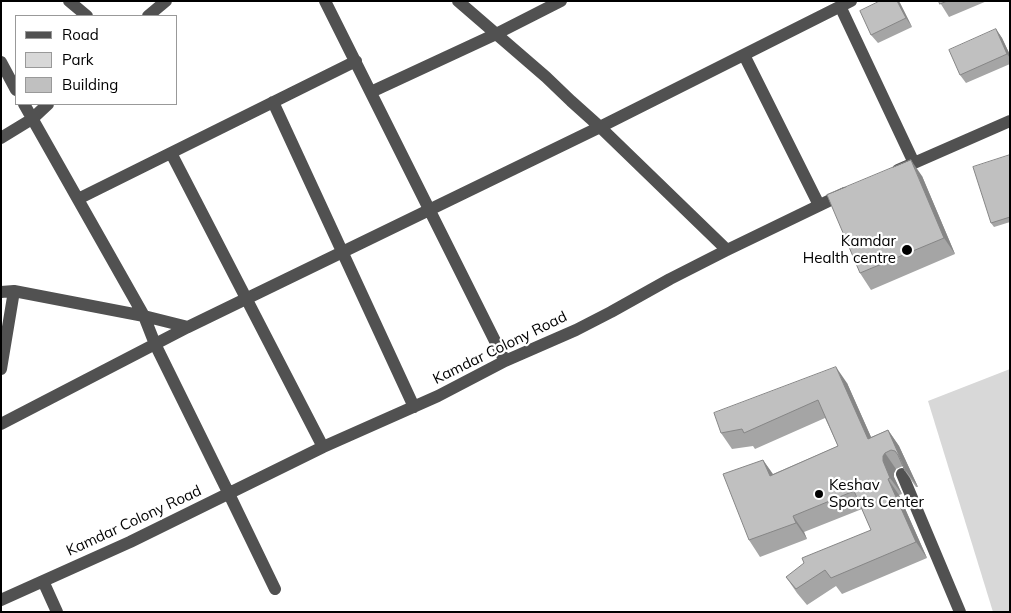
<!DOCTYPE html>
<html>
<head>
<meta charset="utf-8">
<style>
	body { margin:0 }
	#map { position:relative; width:1011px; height:613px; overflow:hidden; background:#fff; font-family:Mulish,sans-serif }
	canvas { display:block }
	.frame { position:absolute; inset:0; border:2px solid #000; pointer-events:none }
	.legend { position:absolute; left:15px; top:15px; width:162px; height:90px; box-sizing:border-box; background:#fff; border:1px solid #999; margin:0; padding:6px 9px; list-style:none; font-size:15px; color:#000 }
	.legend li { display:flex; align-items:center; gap:10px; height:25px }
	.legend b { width:25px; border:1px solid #999 }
</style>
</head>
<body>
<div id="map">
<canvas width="1011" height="613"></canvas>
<div class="frame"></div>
<ul class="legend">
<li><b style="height:6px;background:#515151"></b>Road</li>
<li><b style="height:14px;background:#d8d8d8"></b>Park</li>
<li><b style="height:14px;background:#c0c0c0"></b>Building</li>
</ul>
</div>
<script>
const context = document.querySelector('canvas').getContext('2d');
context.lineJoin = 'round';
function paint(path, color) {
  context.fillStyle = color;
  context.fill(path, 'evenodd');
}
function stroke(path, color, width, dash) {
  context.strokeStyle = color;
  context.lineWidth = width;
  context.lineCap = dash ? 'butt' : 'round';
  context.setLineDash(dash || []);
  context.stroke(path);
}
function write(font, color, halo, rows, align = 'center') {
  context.font = font + ' Mulish,sans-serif';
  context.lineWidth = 4.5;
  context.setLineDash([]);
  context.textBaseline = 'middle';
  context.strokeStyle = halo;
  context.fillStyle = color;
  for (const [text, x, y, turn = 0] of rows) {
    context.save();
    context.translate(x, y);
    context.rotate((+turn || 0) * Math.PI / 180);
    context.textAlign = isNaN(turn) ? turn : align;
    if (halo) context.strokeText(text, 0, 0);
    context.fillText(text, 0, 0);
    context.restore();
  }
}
const green = new Path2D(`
	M1010,369v243h-17l-65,-211z`);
const minor = new Path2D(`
	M69,1l18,15
	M325,1l180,360
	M458,1l88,76 25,24 29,26 127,123
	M840,6l74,157
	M148,16l18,-15
	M744,55l75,150
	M1,62l15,28
	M371,92l125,-58 65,-33
	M273,102l141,305
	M24,104l120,212 11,28 74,150 46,95
	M1,138l31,-19 16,-15
	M171,153l152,294
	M898,170l112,-49
	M78,199l278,-138
	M1,292l13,-1 130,25 44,11
	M1,369l13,-78
	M1,424l187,-97 412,-200 251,-126
	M902,474l58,138
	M43,581l14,31
	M1,600l129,-58 193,-95 115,-51 67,-35 71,-31 35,-18 59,-33 57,-29 118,-57`);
const wall = new Path2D(`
	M939,1h48l-38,16z
	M900,3l12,24 -34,16 -7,-8z
	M996,29l6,9 8,17v9l-44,19 -6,-8z
	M1010,155v67l-16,5 -3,-4z
	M922,176l33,78 -84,36 -11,-17z
	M847,383l24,54 17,-7 11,16 19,41h-2l-11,-16 -2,-5 -7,3 -2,4v4l8,17 -3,1 28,63 -85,36 -6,-8 -29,19 -10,-12 -11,-16 85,-47 -9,-21 -58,23 3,7 -47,18 -11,-17 14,-80 10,14 65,-28 -13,-28 -70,31 -2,-3 -21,3 -11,-16z`);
const shadedWall = new Path2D(`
	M897,1h2l13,26 -6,-9z
	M996,29l6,9 8,17v3l-3,-4z
	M911,160l11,16 33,78 -11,-16z
	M836,367l11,16 32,72 -11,-16z
	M888,430l11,16 19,41 -12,-16z
	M885,453l11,16 -2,4v4l8,17 -12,-16 -7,-17v-5z
	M763,460l11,16h-4z
	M888,479l11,16 28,63 -11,-16z
	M793,516l11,16 3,7 -11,-16z`);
const building = new Path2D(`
	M880,1h17l9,17 -35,17 -11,-24z
	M939,1h8l-7,3z
	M996,29l11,25 -47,21 -11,-25z
	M1010,155v62l-19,6 -18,-56z
	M911,160l33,78 -84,35 -33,-78z
	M836,367l32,72 20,-9 18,41h-1l-7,-16 -3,-4 -4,-1 -6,3 -2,3v5l7,17 -2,1 28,63 -85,36 -6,-8 -29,19 -10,-12 18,-14 -2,-5 69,-28 -17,-39 -61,25 3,7 -47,17 -26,-66 40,-14 7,16 68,-30 -20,-46 -74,33 -2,-4 -21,4 -7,-20z`);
const markers = [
	[907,250,6,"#000"],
	[819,494,5,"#000"]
];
const poiNames = [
	["Kamdar",896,241],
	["Health centre",896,258],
	["Keshav",829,485,"left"],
	["Sports Center",829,502,"left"]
];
const streetNames = [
	["Kamdar Colony Road",500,348,-26],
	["Kamdar Colony Road",134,521,-25]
];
paint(green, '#d8d8d8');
stroke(minor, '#515151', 12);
paint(wall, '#a5a5a5');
paint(shadedWall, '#868686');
paint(building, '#c0c0c0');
stroke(building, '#868686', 1);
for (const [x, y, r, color] of markers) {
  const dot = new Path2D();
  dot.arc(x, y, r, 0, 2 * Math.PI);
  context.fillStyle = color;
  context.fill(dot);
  stroke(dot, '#fff', 2);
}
write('15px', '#000', '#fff', poiNames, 'right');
write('15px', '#000', '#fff', streetNames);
</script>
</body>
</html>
